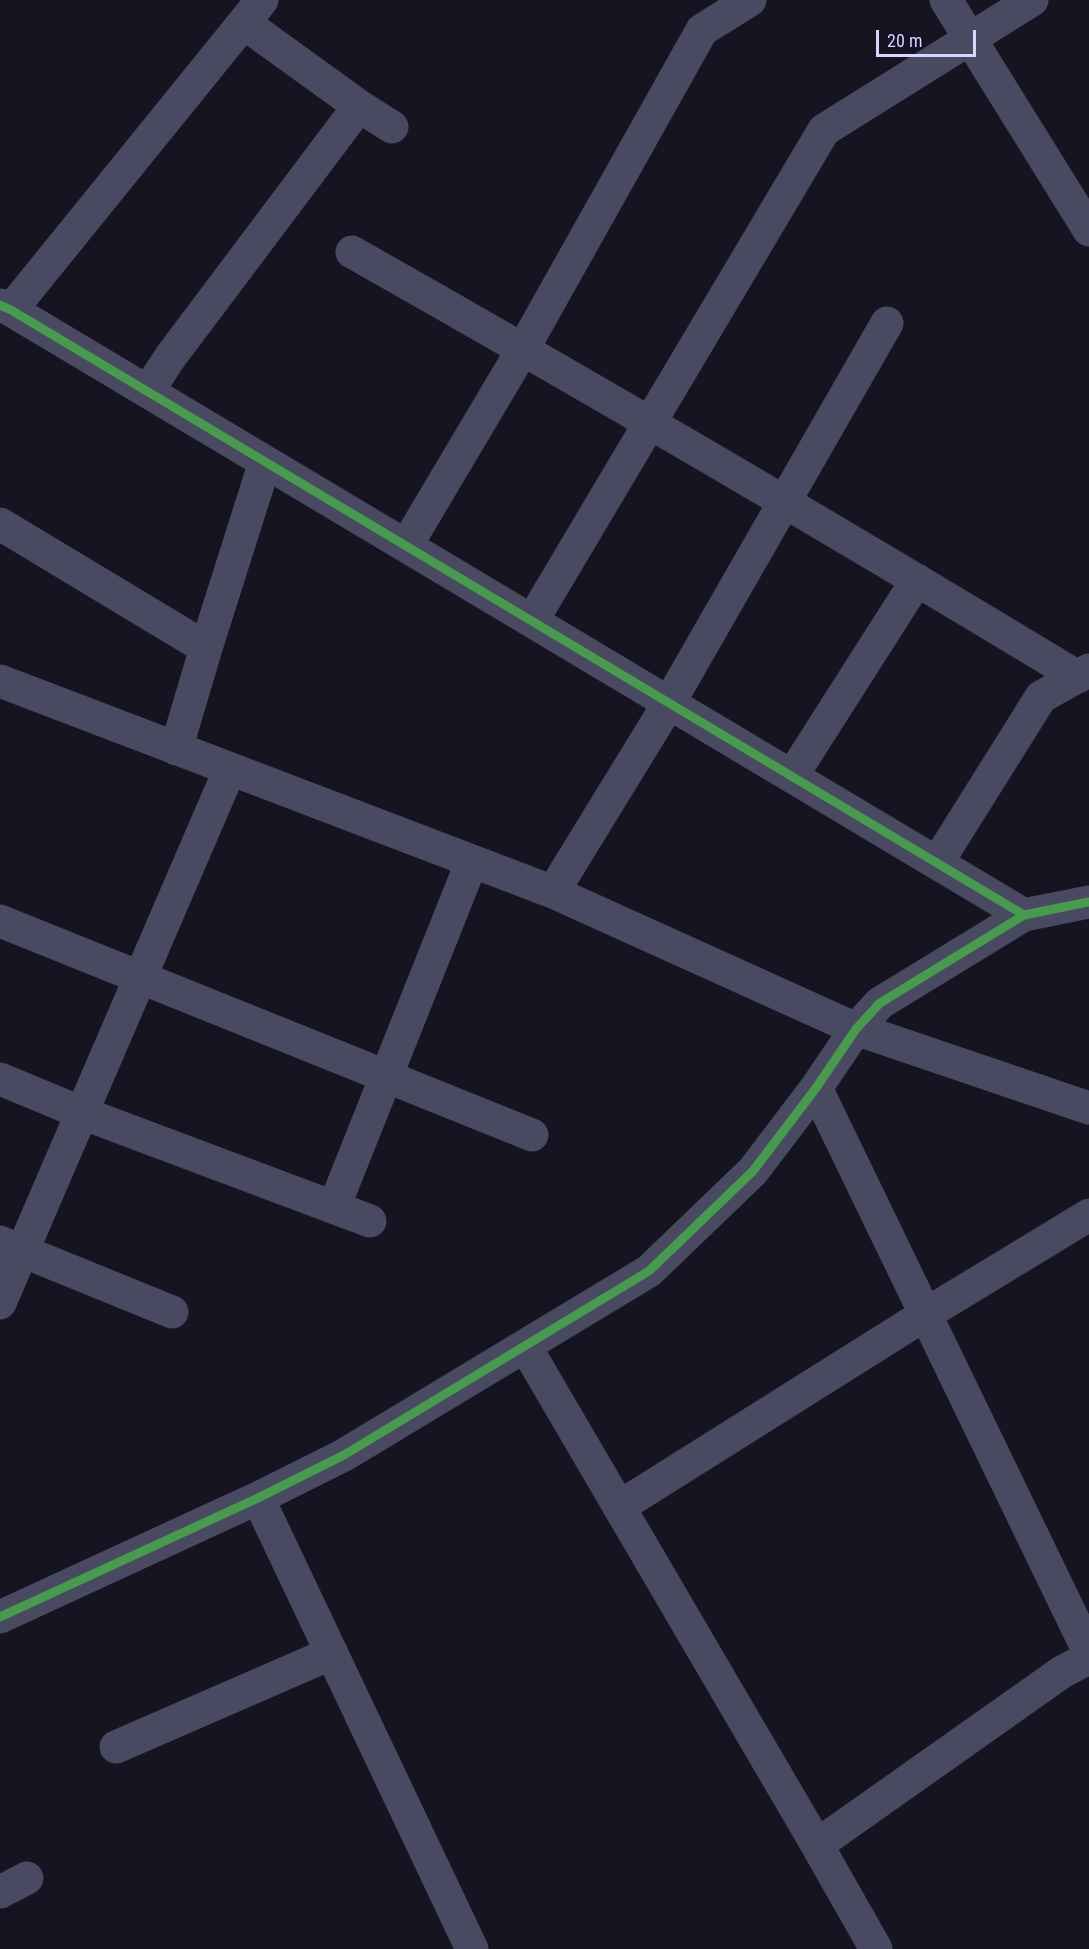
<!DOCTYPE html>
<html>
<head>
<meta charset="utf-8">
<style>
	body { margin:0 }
	#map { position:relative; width:1089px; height:1949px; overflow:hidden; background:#161421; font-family:"Roboto Condensed",sans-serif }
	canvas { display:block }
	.scale { position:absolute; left:876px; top:30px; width:100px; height:27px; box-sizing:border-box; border:3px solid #d9d4ff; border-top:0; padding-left:8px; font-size:18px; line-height:21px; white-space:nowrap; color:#d9d4ff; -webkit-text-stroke:4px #130f26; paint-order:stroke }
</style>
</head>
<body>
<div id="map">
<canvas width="1089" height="1949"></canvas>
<div class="scale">20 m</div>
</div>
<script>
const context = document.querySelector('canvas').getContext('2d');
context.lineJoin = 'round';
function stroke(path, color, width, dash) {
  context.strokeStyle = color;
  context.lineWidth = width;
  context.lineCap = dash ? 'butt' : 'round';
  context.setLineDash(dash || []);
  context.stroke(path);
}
const minor = new Path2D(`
	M946,0l143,230
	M244,23l115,83 33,21
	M352,252c244,138 486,280 726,425
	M0,305l11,5 1013,605
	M11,310l251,-310
	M148,391l23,-35 188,-250
	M0,524l206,124 -30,101
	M406,546l117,-197 179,-319 48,-30
	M532,621l292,-491 208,-130
	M206,648l59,-186
	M0,681l553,211 303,137 233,79
	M792,776l125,-196
	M937,863l104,-166 48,-27
	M553,892l116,-189 218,-380
	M0,921l532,214
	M0,1079l82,34 288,108
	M816,1088l273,564
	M334,1207l138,-346
	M0,1242l172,70
	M0,1303l230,-534
	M525,1346l292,499 245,-173 27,-14
	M258,1498l214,451
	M619,1507l307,-193 163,-99
	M0,1617l258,-119 86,-43 305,-184 104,-100 63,-83 40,-59 24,-26 144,-88 65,-13
	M116,1747l216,-94
	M817,1845l59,104
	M0,1892l27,-14`);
const cycleway = new Path2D(`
	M0,305l11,5 1013,605
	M0,1617l258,-119 86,-43 305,-184 104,-100 63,-83 40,-59 24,-26 144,-88 65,-13`);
stroke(minor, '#4a4962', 33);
stroke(cycleway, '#469c4c', 9);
</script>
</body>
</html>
